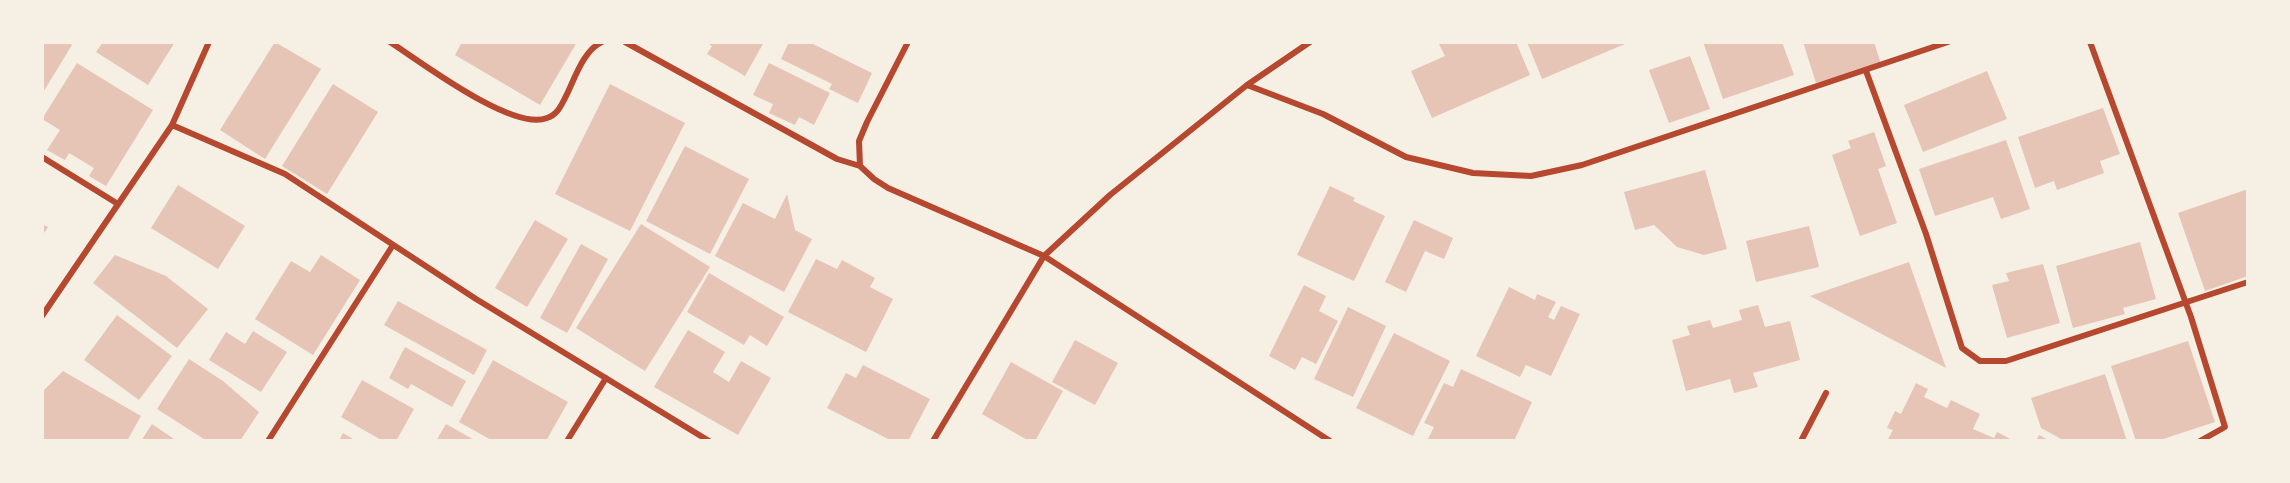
<!DOCTYPE html>
<html>
<head>
<meta charset="utf-8">
<style>
	body { margin:0 }
	#map { position:relative; width:2290px; height:483px; overflow:hidden; background:#f6efe4; font-family:Lora,serif }
	canvas { display:block }
	.frame { position:absolute; inset:0; border:44px solid #f6efe4; pointer-events:none }
</style>
</head>
<body>
<div id="map">
<canvas width="2290" height="483"></canvas>
<div class="frame"></div>
</div>
<script>
const context = document.querySelector('canvas').getContext('2d');
context.lineJoin = 'round';
function paint(path, color) {
  context.fillStyle = color;
  context.fill(path, 'evenodd');
}
function stroke(path, color, width, dash) {
  context.strokeStyle = color;
  context.lineWidth = width;
  context.lineCap = dash ? 'butt' : 'round';
  context.setLineDash(dash || []);
  context.stroke(path);
}
const building = new Path2D(`
	M42,42h26l4,3 -30,49z
	M103,42h72l-27,43 -52,-33z
	M275,42l46,27 -56,90 -45,-29z
	M462,42h115l-37,63 -85,-50z
	M706,42h58l-19,34 -38,-22 5,-8z
	M789,42h20l63,31 -14,30 -29,-14 3,-5 -51,-25z
	M1438,42h78l14,33 -98,43 -21,-47 34,-15z
	M1527,42h96l2,2 -83,35z
	M1703,42h79l12,33 -71,24z
	M1803,42h71l7,22 -65,19z
	M1690,56l20,53 -41,14 -20,-53z
	M77,63l76,47 -47,76 -17,-10 5,-8 -25,-15 -4,7 -18,-10 13,-20 -18,-11z
	M769,63l61,30 -16,32 -15,-8 -4,8 -26,-12 4,-9 -20,-9z
	M1987,71l20,48 -84,33 -19,-47z
	M333,84l45,28 -51,82 -45,-28z
	M610,84l75,39 -55,108 -75,-37z
	M2103,108l17,46 -20,7 4,12 -47,17 -3,-9 -19,7 -17,-51z
	M1874,132l12,34 -8,3 19,54 -37,13 -28,-81 19,-7 -3,-7z
	M2006,140l24,69 -29,10 -8,-22 -58,19 -16,-47z
	M685,146l64,33 -39,75 -64,-33z
	M1705,170l22,79 -23,6 -27,-8 -23,-22 -19,5 -11,-38z
	M178,185l67,41 -27,43 -67,-41z
	M1330,186l25,12 -2,3 32,15 -31,65 -57,-26z
	M2248,189v87l-43,15 -27,-78z
	M787,194l8,36 17,9 -28,53 -69,-36 28,-53 32,16z
	M535,220l33,19 -41,68 -32,-19z
	M1414,220l39,18 -9,21 -19,-8 -19,41 -21,-10z
	M42,224l6,3 -6,9z
	M641,224l69,43 -65,104 -69,-43z
	M1809,226l10,41 -63,15 -10,-41z
	M2140,242l16,57 -33,9 2,6 -52,14 -17,-62z
	M581,244l27,15 -41,74 -27,-15z
	M115,255l51,21 42,33 -31,39 -84,-65z
	M321,255l39,25 -47,75 -58,-36 36,-58 19,11z
	M816,259l21,10 5,-9 33,18 -5,9 23,12 -27,53 -78,-40z
	M1909,262l37,106 -136,-72z
	M2043,264l17,59 -53,15 -15,-53 17,-4 -3,-8z
	M709,273l75,44 -17,29 -17,-11 -6,10 -57,-33z
	M1304,285l22,11 -7,15 19,10 -22,43 -14,-7 -7,13 -26,-14z
	M1509,287l26,13 2,-6 19,8 -8,15 6,3 7,-14 19,8 -29,62 -25,-11 -6,12 -44,-21z
	M398,301l89,49 -13,25 -90,-50z
	M1758,305l7,22 25,-6 10,39 -47,13 5,14 -24,6 -4,-14 -44,12 -14,-51 18,-5 -3,-9 23,-6 3,8 29,-8 -3,-10z
	M1348,307l38,19 -33,71 -39,-18z
	M117,315l55,41 -33,44 -55,-40z
	M688,330l37,22 -12,20 16,10 12,-21 30,17 -33,57 -84,-48z
	M253,331l34,21 -26,40 -52,-32 17,-28 19,12z
	M1394,333l56,28 -37,75 -57,-28z
	M1075,340l43,23 -23,42 -43,-23z
	M2188,341l27,81 -58,19h-21l-25,-75z
	M405,347l61,34 -14,26 -41,-23 -3,5 -19,-11z
	M189,359l34,22 36,31 -19,29h-33l-50,-32z
	M493,360l75,42 -22,39h-53l-34,-19z
	M1011,362l52,29 -28,50h-6l-47,-27z
	M863,365l67,34 -22,42h-16l-65,-33 19,-35 10,5z
	M1461,369l71,33 -18,39h-87l7,-14 -10,-4 20,-40 9,4z
	M63,371l78,45 -14,25h-85v-49z
	M2105,374l22,67h-62l-24,-13 -10,-30z
	M362,380l52,29 -18,32h-13l-42,-24z
	M1916,383l12,6 -4,8 23,11 4,-8 29,14 -7,15 21,9 3,-6 17,9h-127l6,-11 -6,-2 8,-17 6,3z
	M152,424l25,17h-36z
	M446,424l30,17h-40z
	M343,433l13,8h-17z
	M2039,435l11,6h-14z`);
const minor = new Path2D(`
	M209,42l-37,83 113,49 191,125 233,142
	M390,42c31,20 123,90 157,76 10,-3 14,-12 18,-20 9,-17 18,-48 37,-56
	M625,42l212,117 23,7
	M908,42l-41,80 -8,19 1,25 14,13 14,9 156,68 286,185
	M2090,42l101,275 34,110 -25,14
	M1866,71l60,163 36,114 18,13h26l242,-79
	M1247,85l76,29 83,43 67,16 58,3 51,-11 366,-123
	M42,157l76,47
	M42,316l130,-191
	M268,441l125,-196
	M567,441l39,-63
	M933,441l111,-185 66,-61 137,-110 63,-43
	M1801,441l25,-48`);
paint(building, '#e6c5b7');
stroke(minor, '#b5482f', 6);
</script>
</body>
</html>
